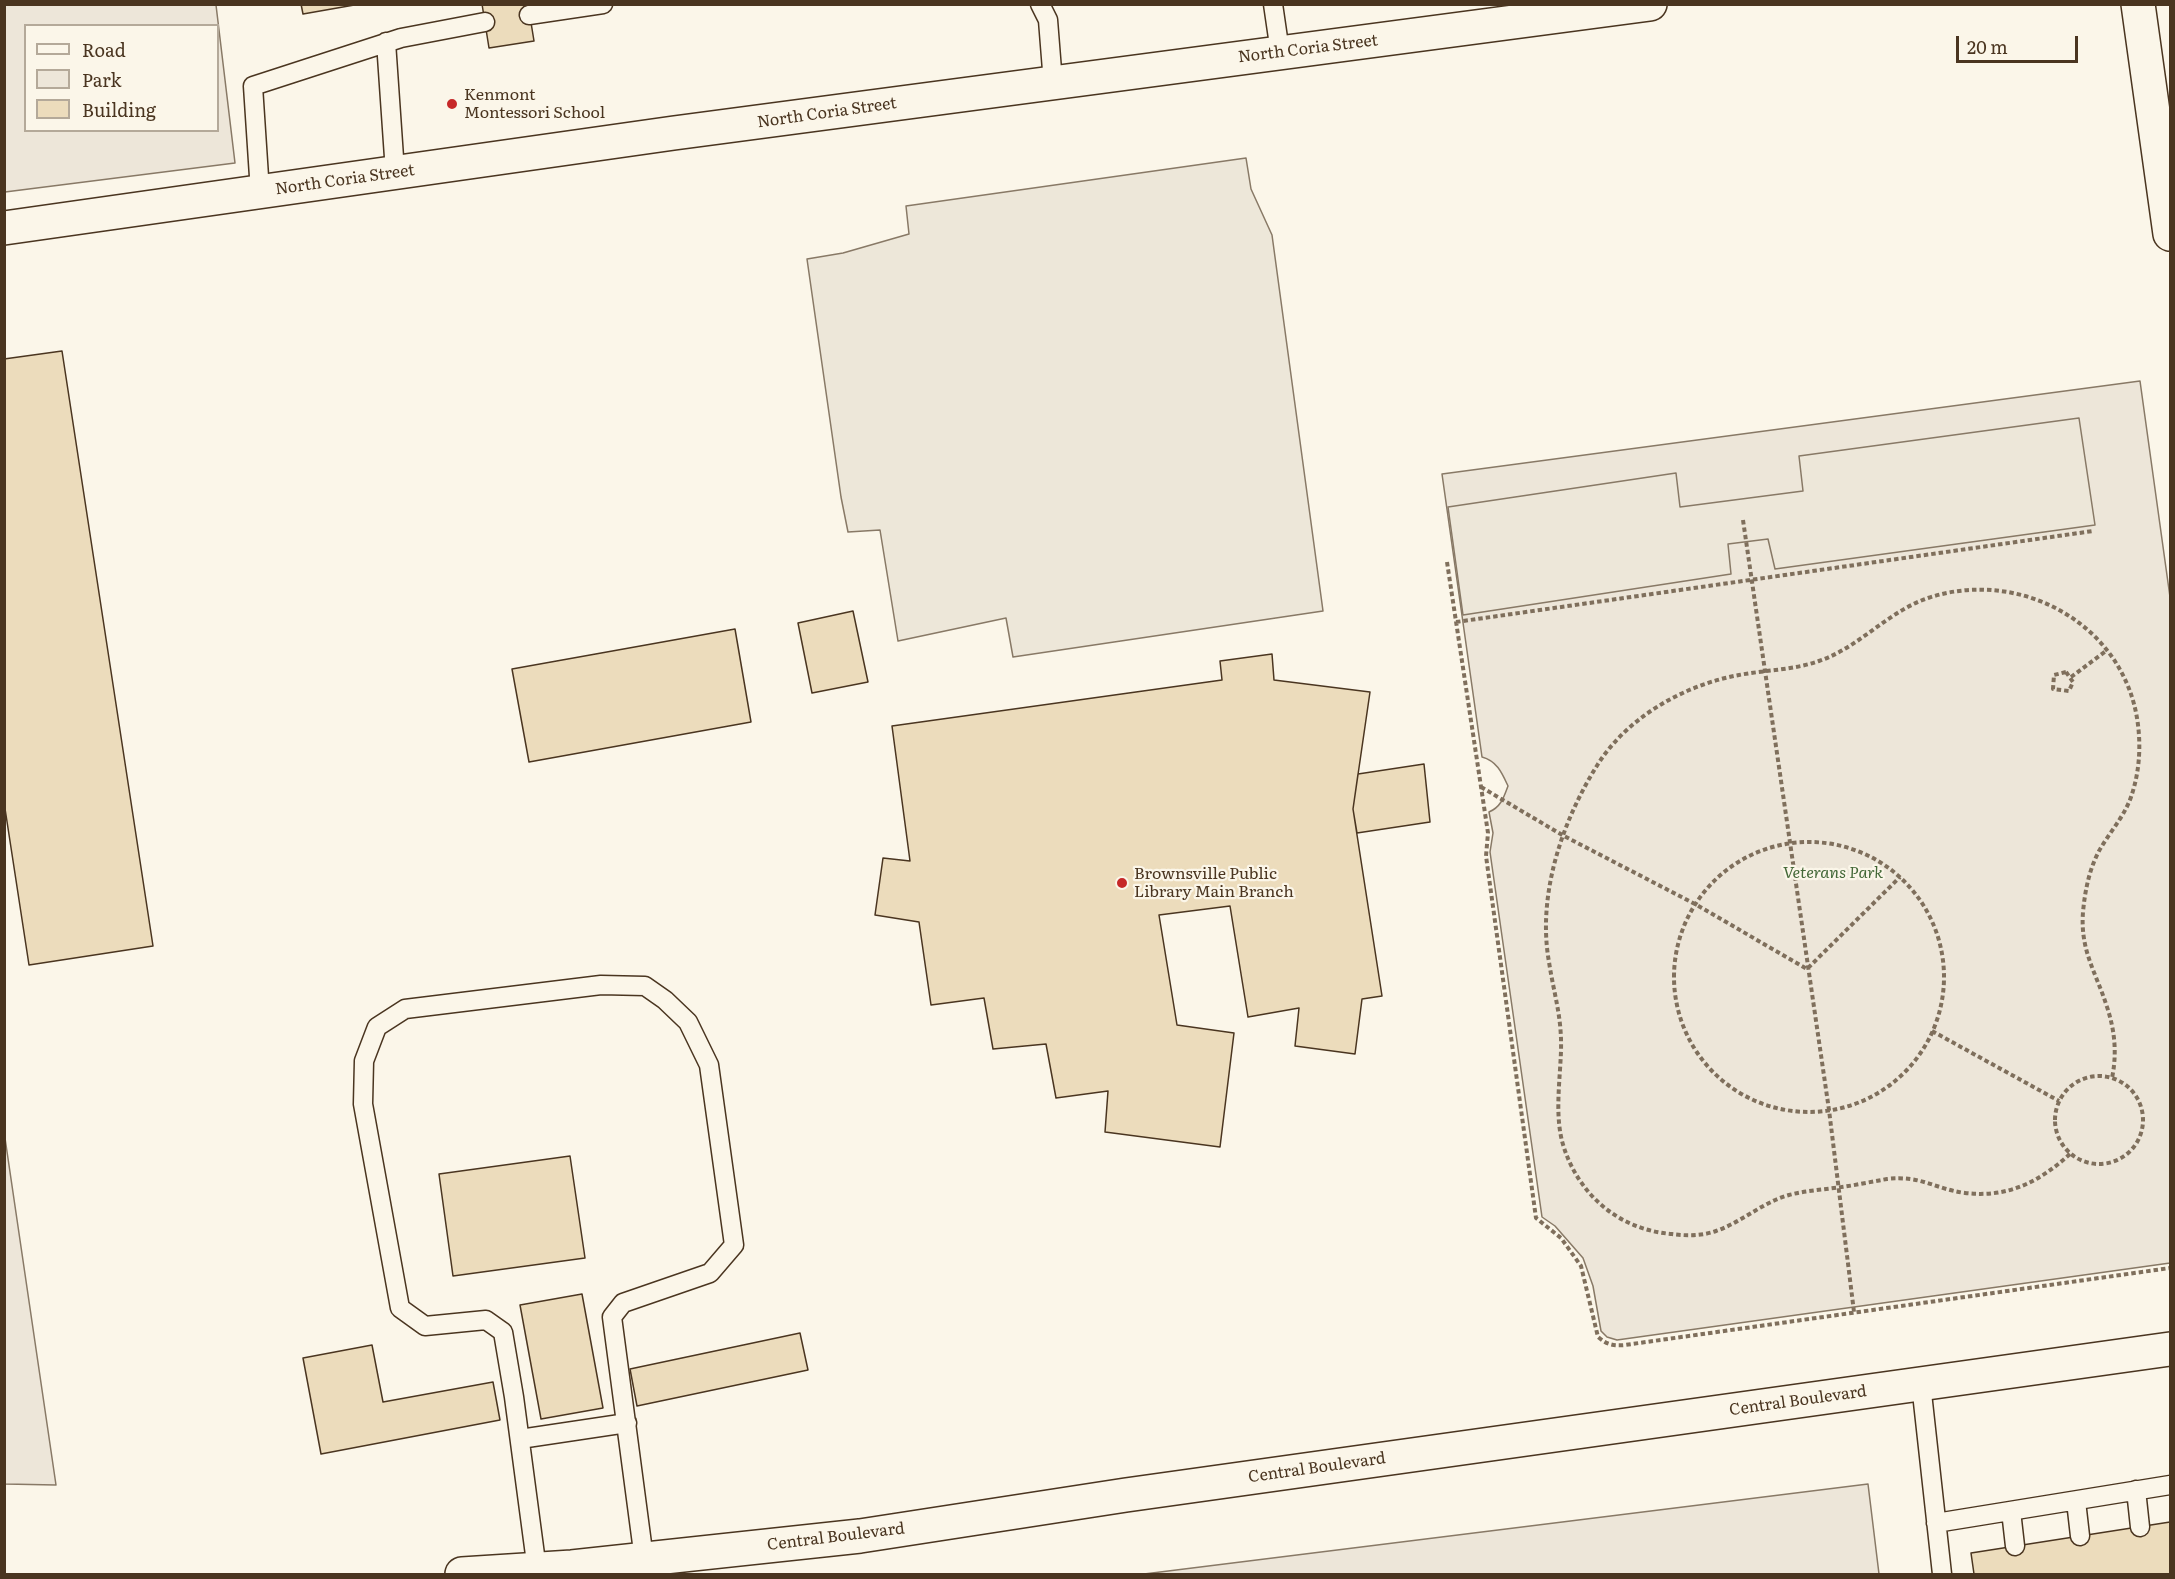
<!DOCTYPE html>
<html>
<head>
<meta charset="utf-8">
<style>
	body { margin:0 }
	#map { position:relative; width:2175px; height:1579px; overflow:hidden; background:#fbf6e9; font-family:Literata,serif }
	canvas { display:block }
	.frame { position:absolute; inset:0; border:6px solid #4a3520; pointer-events:none }
	.legend { position:absolute; left:24px; top:24px; width:195px; height:108px; box-sizing:border-box; background:#fbf6e9; border:2px solid #b4a999; margin:0; padding:8px 10px; list-style:none; font-size:18px; color:#4a3520 }
	.legend li { display:flex; align-items:center; gap:12px; height:30px }
	.legend b { width:30px; border:2px solid #b4a999 }
	.scale { position:absolute; left:1956px; top:36px; width:122px; height:27px; box-sizing:border-box; border:3px solid #4a3520; border-top:0; padding-left:8px; font-size:18px; line-height:21px; white-space:nowrap; color:#4a3520; -webkit-text-stroke:4px #fbf6e9; paint-order:stroke }
</style>
</head>
<body>
<div id="map">
<canvas width="2175" height="1579"></canvas>
<div class="frame"></div>
<ul class="legend">
<li><b style="height:8px;background:#fbf6e9"></b>Road</li>
<li><b style="height:16px;background:#ede6d9"></b>Park</li>
<li><b style="height:16px;background:#ecdcbc"></b>Building</li>
</ul>
<div class="scale">20 m</div>
</div>
<script>
const context = document.querySelector('canvas').getContext('2d');
context.lineJoin = 'round';
function paint(path, color) {
  context.fillStyle = color;
  context.fill(path, 'evenodd');
}
function stroke(path, color, width, dash) {
  context.strokeStyle = color;
  context.lineWidth = width;
  context.lineCap = dash ? 'butt' : 'round';
  context.setLineDash(dash || []);
  context.stroke(path);
}
function write(font, color, halo, rows, align = 'center') {
  context.font = font + ' Literata,serif';
  context.lineWidth = 4.5;
  context.setLineDash([]);
  context.textBaseline = 'middle';
  context.strokeStyle = halo;
  context.fillStyle = color;
  for (const [text, x, y, turn = 0] of rows) {
    context.save();
    context.translate(x, y);
    context.rotate((+turn || 0) * Math.PI / 180);
    context.textAlign = isNaN(turn) ? turn : align;
    if (halo) context.strokeText(text, 0, 0);
    context.fillText(text, 0, 0);
    context.restore();
  }
}
const green = new Path2D(`
	M4,5h212l19,158 -230,29zM26,26h192v104h-192z
	M2140,381l30,216v666l-553,77 -10,-3 -6,-6 -8,-45 -10,-28 -28,-32 -13,-9 -52,-365 3,-19 -4,-21c12,-5 15,-15 19,-26 -6,-13 -11,-25 -26,-29l-40,-283z
	M5,1138l51,347 -51,-1z
	M1868,1484l11,90h-735z`);
const parking = new Path2D(`
	M1246,158l5,31 21,46 51,376 -310,46 -7,-39 -108,23 -18,-111 -32,2 -7,-35 -34,-238 36,-6 66,-19 -3,-28z
	M2079,418l16,107 -320,44 -7,-30 -40,5 3,30 -268,41 -15,-108 228,-34 4,34 123,-16 -4,-35z`);
const building = new Path2D(`
	M301,4h59l-57,10z
	M482,4h46l6,37 -45,7z
	M62,351l91,595 -124,19 -25,-163v-443z
	M853,611l15,71 -56,11 -14,-70z
	M735,629l16,93 -222,40 -17,-93z
	M1272,654l2,26 96,12 -17,117 29,187 -20,3 -7,55 -60,-8 4,-38 -51,9 -18,-111 -71,9 18,110 57,8 -14,114 -115,-15 3,-41 -52,7 -10,-54 -53,5 -9,-51 -53,7 -12,-83 -44,-7 8,-57 27,3 -18,-135 330,-46 -2,-19z
	M1424,764l6,58 -73,11 -4,-24 5,-35z
	M570,1156l15,102 -132,18 -14,-102z
	M582,1294l21,114 -62,11 -21,-114z
	M800,1333l8,37 -171,36 -7,-37z
	M372,1345l11,57 110,-20 7,38 -179,34 -18,-96z
	M2170,1522v52h-196l-3,-21z`);
const path = new Path2D(`
	M1743,520l86,590 25,202
	M1447,562l41,271 -2,23 50,362 25,20 20,28 17,71c9,8 16,9 27,8l545,-77
	M1456,622l637,-91
	M2066,672l7,10 -4,9 -16,-2 1,-14z
	M2071,677l35,-26
	M1481,787l83,49 131,68 112,65
	M1674 977a135 135 0 1 1 270 0a135 135 0 1 1-270 0Z
	M1808,968l92,-91
	M1932,1031l127,70
	M2055 1120a44 44 0 1 1 88 0a44 44 0 1 1-88 0Z
	M2070,1154c-31,28 -62,44 -105,39 -30,-4 -44,-18 -78,-14 -17,3 -35,7 -53,9 -15,2 -30,3 -45,7 -26,7 -47,27 -73,36 -14,5 -30,5 -44,3 -54,-4 -96,-41 -110,-93 -7,-28 -2,-61 -1,-90 1,-35 -7,-56 -12,-89 -12,-67 13,-141 49,-198 30,-47 86,-79 141,-89 26,-5 55,-5 80,-14 41,-14 68,-49 109,-63 93,-31 198,27 210,127 3,24 1,49 -7,72 -7,20 -22,36 -32,54 -10,19 -14,40 -16,61 -3,39 13,60 24,95 8,24 10,47 5,71`);
const service = new Path2D(`
	M1040,4l8,16 5,63
	M1273,4l7,48
	M529,15l74,-11
	M386,42l9,130
	M260,192l-7,-106 148,-48 84,-16
	M1921,1384l21,190
	M520,1439l107,-16
	M2136,1490l4,37
	M2076,1501l4,35
	M2011,1511l4,35
	M1936,1523l234,-38
	M537,1570l-23,-173 -11,-65 -17,-12 -61,6 -25,-18 -37,-204 1,-43 13,-34 28,-18 196,-24 44,1 20,14 23,22 21,43 25,180 -24,28 -87,30 -11,14 32,242`);
const tertiary = new Path2D(`
	M2138,4l32,230
	M4,228l670,-95 976,-129`);
const primary = new Path2D(`
	M462,1574l110,-7 288,-31 266,-41 1044,-146`);
const markers = [
	[452,104,6,"#c62828"],
	[1122,883,6,"#c62828"]
];
const streetNames = [
	["North Coria Street",1308,49,-7],
	["North Coria Street",827,113,-8],
	["North Coria Street",345,180,-8],
	["Central Boulevard",1798,1401,-8],
	["Central Boulevard",1317,1468,-8],
	["Central Boulevard",836,1537,-7]
];
const poiNames = [
	["Kenmont",464,95],
	["Montessori School",464,113],
	["Brownsville Public",1134,874],
	["Library Main Branch",1134,892]
];
const parkNames = [
	["Veterans Park",1833,873]
];
paint(green, '#ede6d9');
stroke(green, '#887966', 1.5);
paint(parking, '#ede7d9');
stroke(parking, '#887966', 1.5);
paint(building, '#ecdcbc');
stroke(building, '#4a3520', 1.5);
stroke(service, '#4a3520', 21);
stroke(tertiary, '#4a3520', 36);
stroke(primary, '#4a3520', 36);
stroke(path, '#7f6f5c', 4, [4.5, 3]);
stroke(service, '#fbf6e9', 18);
stroke(tertiary, '#fbf6e9', 33);
stroke(primary, '#fbf6e9', 33);
for (const [x, y, r, color] of markers) {
  const dot = new Path2D();
  dot.arc(x, y, r, 0, 2 * Math.PI);
  context.fillStyle = color;
  context.fill(dot);
  stroke(dot, '#fbf6e9', 2);
}
write('16px', '#4a3520', '#fbf6e9', streetNames);
write('16px', '#4a3520', '#fbf6e9', poiNames, 'left');
write('italic 16px', '#436837', '#fbf6e9', parkNames);
</script>
</body>
</html>
